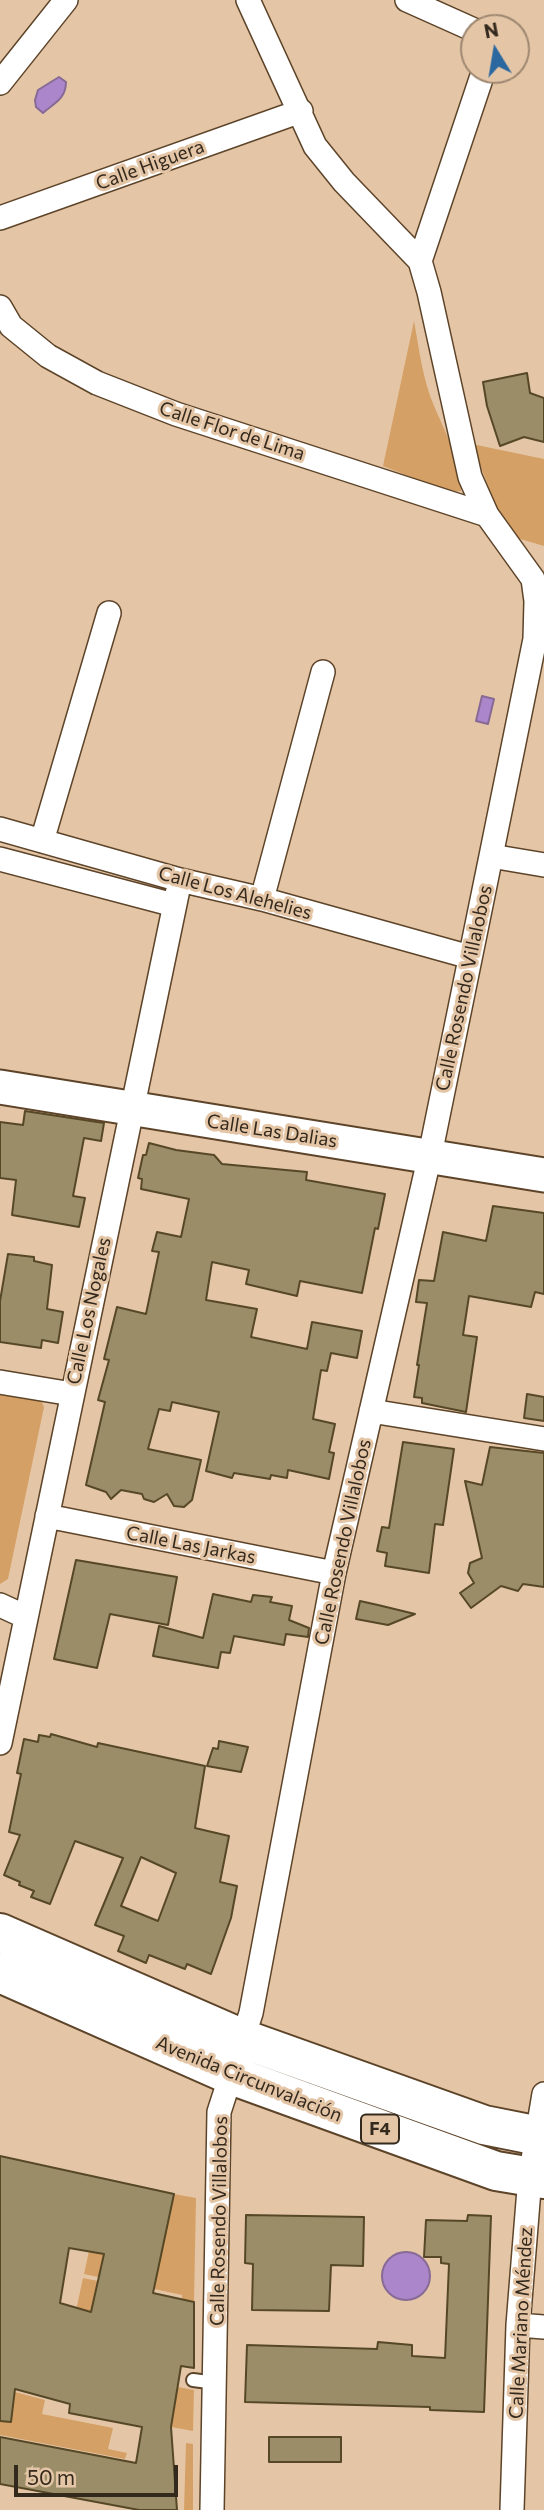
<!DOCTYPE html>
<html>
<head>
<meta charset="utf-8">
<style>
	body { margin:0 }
	#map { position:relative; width:544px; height:2510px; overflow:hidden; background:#e4c6a7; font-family:Commissioner,sans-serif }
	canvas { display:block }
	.north { position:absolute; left:460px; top:14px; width:70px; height:70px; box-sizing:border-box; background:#e4c6a7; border:2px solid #9e8770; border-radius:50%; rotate:349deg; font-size:19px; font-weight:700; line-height:28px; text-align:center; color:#34291d }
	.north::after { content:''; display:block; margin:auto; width:24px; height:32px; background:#2a689f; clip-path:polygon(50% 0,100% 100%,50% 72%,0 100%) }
	.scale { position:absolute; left:14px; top:2465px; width:164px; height:32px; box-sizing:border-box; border:4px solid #34291d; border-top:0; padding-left:9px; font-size:21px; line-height:24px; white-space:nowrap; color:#34291d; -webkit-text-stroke:5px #e4c6a7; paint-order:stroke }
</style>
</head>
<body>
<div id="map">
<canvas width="544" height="2510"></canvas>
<div class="north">N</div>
<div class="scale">50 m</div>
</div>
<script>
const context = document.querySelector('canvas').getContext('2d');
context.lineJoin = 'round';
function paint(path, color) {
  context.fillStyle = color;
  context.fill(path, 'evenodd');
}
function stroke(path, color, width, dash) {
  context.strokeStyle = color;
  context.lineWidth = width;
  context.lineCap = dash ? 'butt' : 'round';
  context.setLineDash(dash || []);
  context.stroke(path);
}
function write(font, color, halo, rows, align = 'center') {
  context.font = font + ' Commissioner,sans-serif';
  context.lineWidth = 6;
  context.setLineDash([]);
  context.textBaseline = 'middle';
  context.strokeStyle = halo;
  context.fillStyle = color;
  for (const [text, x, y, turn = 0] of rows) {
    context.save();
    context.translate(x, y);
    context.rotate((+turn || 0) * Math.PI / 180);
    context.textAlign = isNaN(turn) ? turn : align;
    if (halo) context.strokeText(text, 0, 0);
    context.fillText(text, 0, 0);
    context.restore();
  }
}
const green = new Path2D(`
	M414,321c4,22 7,44 13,65 8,30 38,76 34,105l-13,1 -65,-26z
	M472,444l72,15v87l-27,-8 -17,-21z
	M0,1390l39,6 5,11 -36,172 -8,5z
	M174,2194l22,4 -2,104 -12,-2v-5l-98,-21 5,-23 70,14z
	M83,2278l15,3 -14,66 -15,-4z
	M178,2387l16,3 -1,41 -22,-4z
	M15,2392l30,8 -3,14 71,14 -5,21 19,4 -2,6 -125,-24v-36l14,3z
	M186,2443l7,1v66h-9z`);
const water = new Path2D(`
	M59,77l7,5c0,17 -12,21 -23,31l-7,-6 -1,-7 3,-10z
	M482,696l12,3 -6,25 -12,-3z
	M382 2276a24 24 0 1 1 48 0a24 24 0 1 1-48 0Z`);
const building = new Path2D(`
	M527,373l3,20 14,5v44l-20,-5 -24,9 -13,-40 -4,-24z
	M25,1111l79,12 -3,18 -17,-3 -11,58 12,2 -6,29 -67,-12 4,-35 -16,-2v-56l23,3z
	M149,1143l27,7 38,5 8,9 85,8 -1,8 79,14 -7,35 -3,-1 -13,65 -62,-12 -3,15 -51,-12 3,-14 -37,-8 -6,38 51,9 -6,28 56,12 5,-27 50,9 -5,27 -26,-5 -4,18 -6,-1 -8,49 22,5 -6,28 5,1 -5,26 -41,-9 -1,8 -16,-3 -1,4 -36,-6 -2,5 -26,-7 13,-59 -47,-10 -2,9 -11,-2 -11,40 53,11 -9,40 -8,7 -10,-1 -7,-12 -13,8 -10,-3 -2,-5 -21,-4 -10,9 -5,-7 -20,-7 19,-83 -7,-2 11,-40 -5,-1 13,-52 29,7 13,-62 -7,-1 5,-19 24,5 8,-38 -48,-10 1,-10 -4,-1 5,-23h3z
	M493,1206l51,7v81l-9,-2 -4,15 -62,-11 -6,39 14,2 -11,75 -44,-9v-5l-8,-1 5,-32h-2l10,-62 -11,-1 3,-22 15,1 9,-49 43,9z
	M8,1254l26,3v4l18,4 -5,44 16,3 -5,31 -16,-3 -1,8 -41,-6v-41z
	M527,1394l17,3v24l-20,-3z
	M403,1442l51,7 -11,76 -8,-1 -6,49 -44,-7 2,-13 -10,-2 5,-24 7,1z
	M490,1447l54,6v134l-21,-3 -5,7 -17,-5 -30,22 -11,-15 14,-10 -6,-10 2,-10 12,-5 -17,-77 17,4z
	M76,1560l101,17 -9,48 -58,-11 -13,54 -43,-9z
	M213,1594l38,8 2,-7 19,2 -2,5 22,4 -3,14 20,8 -1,9 -22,-3 -2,11 -50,-9 -4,17 -9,-1 -3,16 -65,-12 6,-30 44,12z
	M360,1601l18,4 37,9 -27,11 -32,-6z
	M51,1734l46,13 1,-4 107,23 -10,62 34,8 -9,46 17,4 -6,32 -20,56 -24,-10 -2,5 -36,-14 -3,8 -28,-12 6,-15 -29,-11 28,-67 -48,-17 -25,63 -19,-7 3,-6 -15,-6 1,-3 -16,-7 16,-40 -11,-3 12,-58 -4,-1 7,-34 14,3 1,-7 11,2zM141,1857l35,16 -18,48 -37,-15z
	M219,1741l29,6 -7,25 -34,-6 6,-18 5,1z
	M0,2156l174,38 -21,99 41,9v66l-13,-2 -10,61 6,83h-38l-139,-26v-47l136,26 6,-36 -73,-14 1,-9 -55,-15 -4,33 -11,-1zM69,2248l35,6 -13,58 -31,-9z
	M246,2215l118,2 -1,49 -32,-1 -2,46 -77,-1 1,-46 -8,-1z
	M468,2215l23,1 -7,196 -54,-2v-3l-185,-5 2,-57 130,4 1,-7 34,3v11l33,2 4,-94 -8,-1v-6h-17l2,-37 41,1z
	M269,2437h72v25h-72z`);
const lane = new Path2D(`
	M193,2380l23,3`);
const street = new Path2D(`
	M407,0l67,30
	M0,83l66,-83
	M0,218l301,-107
	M420,261l64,-191
	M0,307l11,19 37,30 49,27 79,31 311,101
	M0,829l180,51 82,19 208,58
	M42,841l67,-228
	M491,856l53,9
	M0,859l174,46
	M262,899l61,-227
	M0,1382l72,12
	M371,1411l173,28
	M47,1516l287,57
	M0,1605l26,12
	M0,1743l180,-863
	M518,2325l26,2
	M212,2510l7,-398 32,-99 83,-440 96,-418 61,-299 44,-217 1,-38 -3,-22 -46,-64 -17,-38 -41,-185 -9,-31 -76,-79 -29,-36 -67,-146
	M512,2510l6,-185 12,-148 14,-83`);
const secondary = new Path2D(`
	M0,1087l544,88`);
const highway = new Path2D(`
	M0,1933l243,106 241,86 60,12
	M0,1973l231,102 265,96 48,8`);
const shields = [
	[380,2129,38]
];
const shieldNames = [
	["F4",380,2129]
];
const streetNames = [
	["Calle Higuera",150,165,-20],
	["Calle Flor de Lima",232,431,18],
	["Calle Los Alehelies",235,893,15],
	["Calle Rosendo Villalobos",464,988,-78],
	["Calle Las Dalias",272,1131,9],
	["Calle Los Nogales",89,1311,-78],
	["Calle Rosendo Villalobos",343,1542,-78],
	["Calle Las Jarkas",191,1545,11],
	["Avenida Circunvalación",249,2079,22],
	["Calle Rosendo Villalobos",219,2221,-89],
	["Calle Mariano Méndez",521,2323,-87]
];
paint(green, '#d5a065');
paint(water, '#ab86ca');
stroke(water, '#876a96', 2);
paint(building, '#9c8d69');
stroke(building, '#564826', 2);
stroke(lane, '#5d4429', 16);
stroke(street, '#5d4429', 26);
stroke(secondary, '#5d4429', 37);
stroke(highway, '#5d4429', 42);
stroke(lane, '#fff', 12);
stroke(street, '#fff', 23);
stroke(secondary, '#fff', 33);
stroke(highway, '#fff', 38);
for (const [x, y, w] of shields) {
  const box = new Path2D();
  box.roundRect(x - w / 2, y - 14.5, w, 29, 5);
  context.fillStyle = '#e4c6a7';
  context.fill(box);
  stroke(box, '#34291d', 2);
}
write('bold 18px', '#34291d', null, shieldNames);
write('19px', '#34291d', '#e4c6a7', streetNames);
</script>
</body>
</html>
